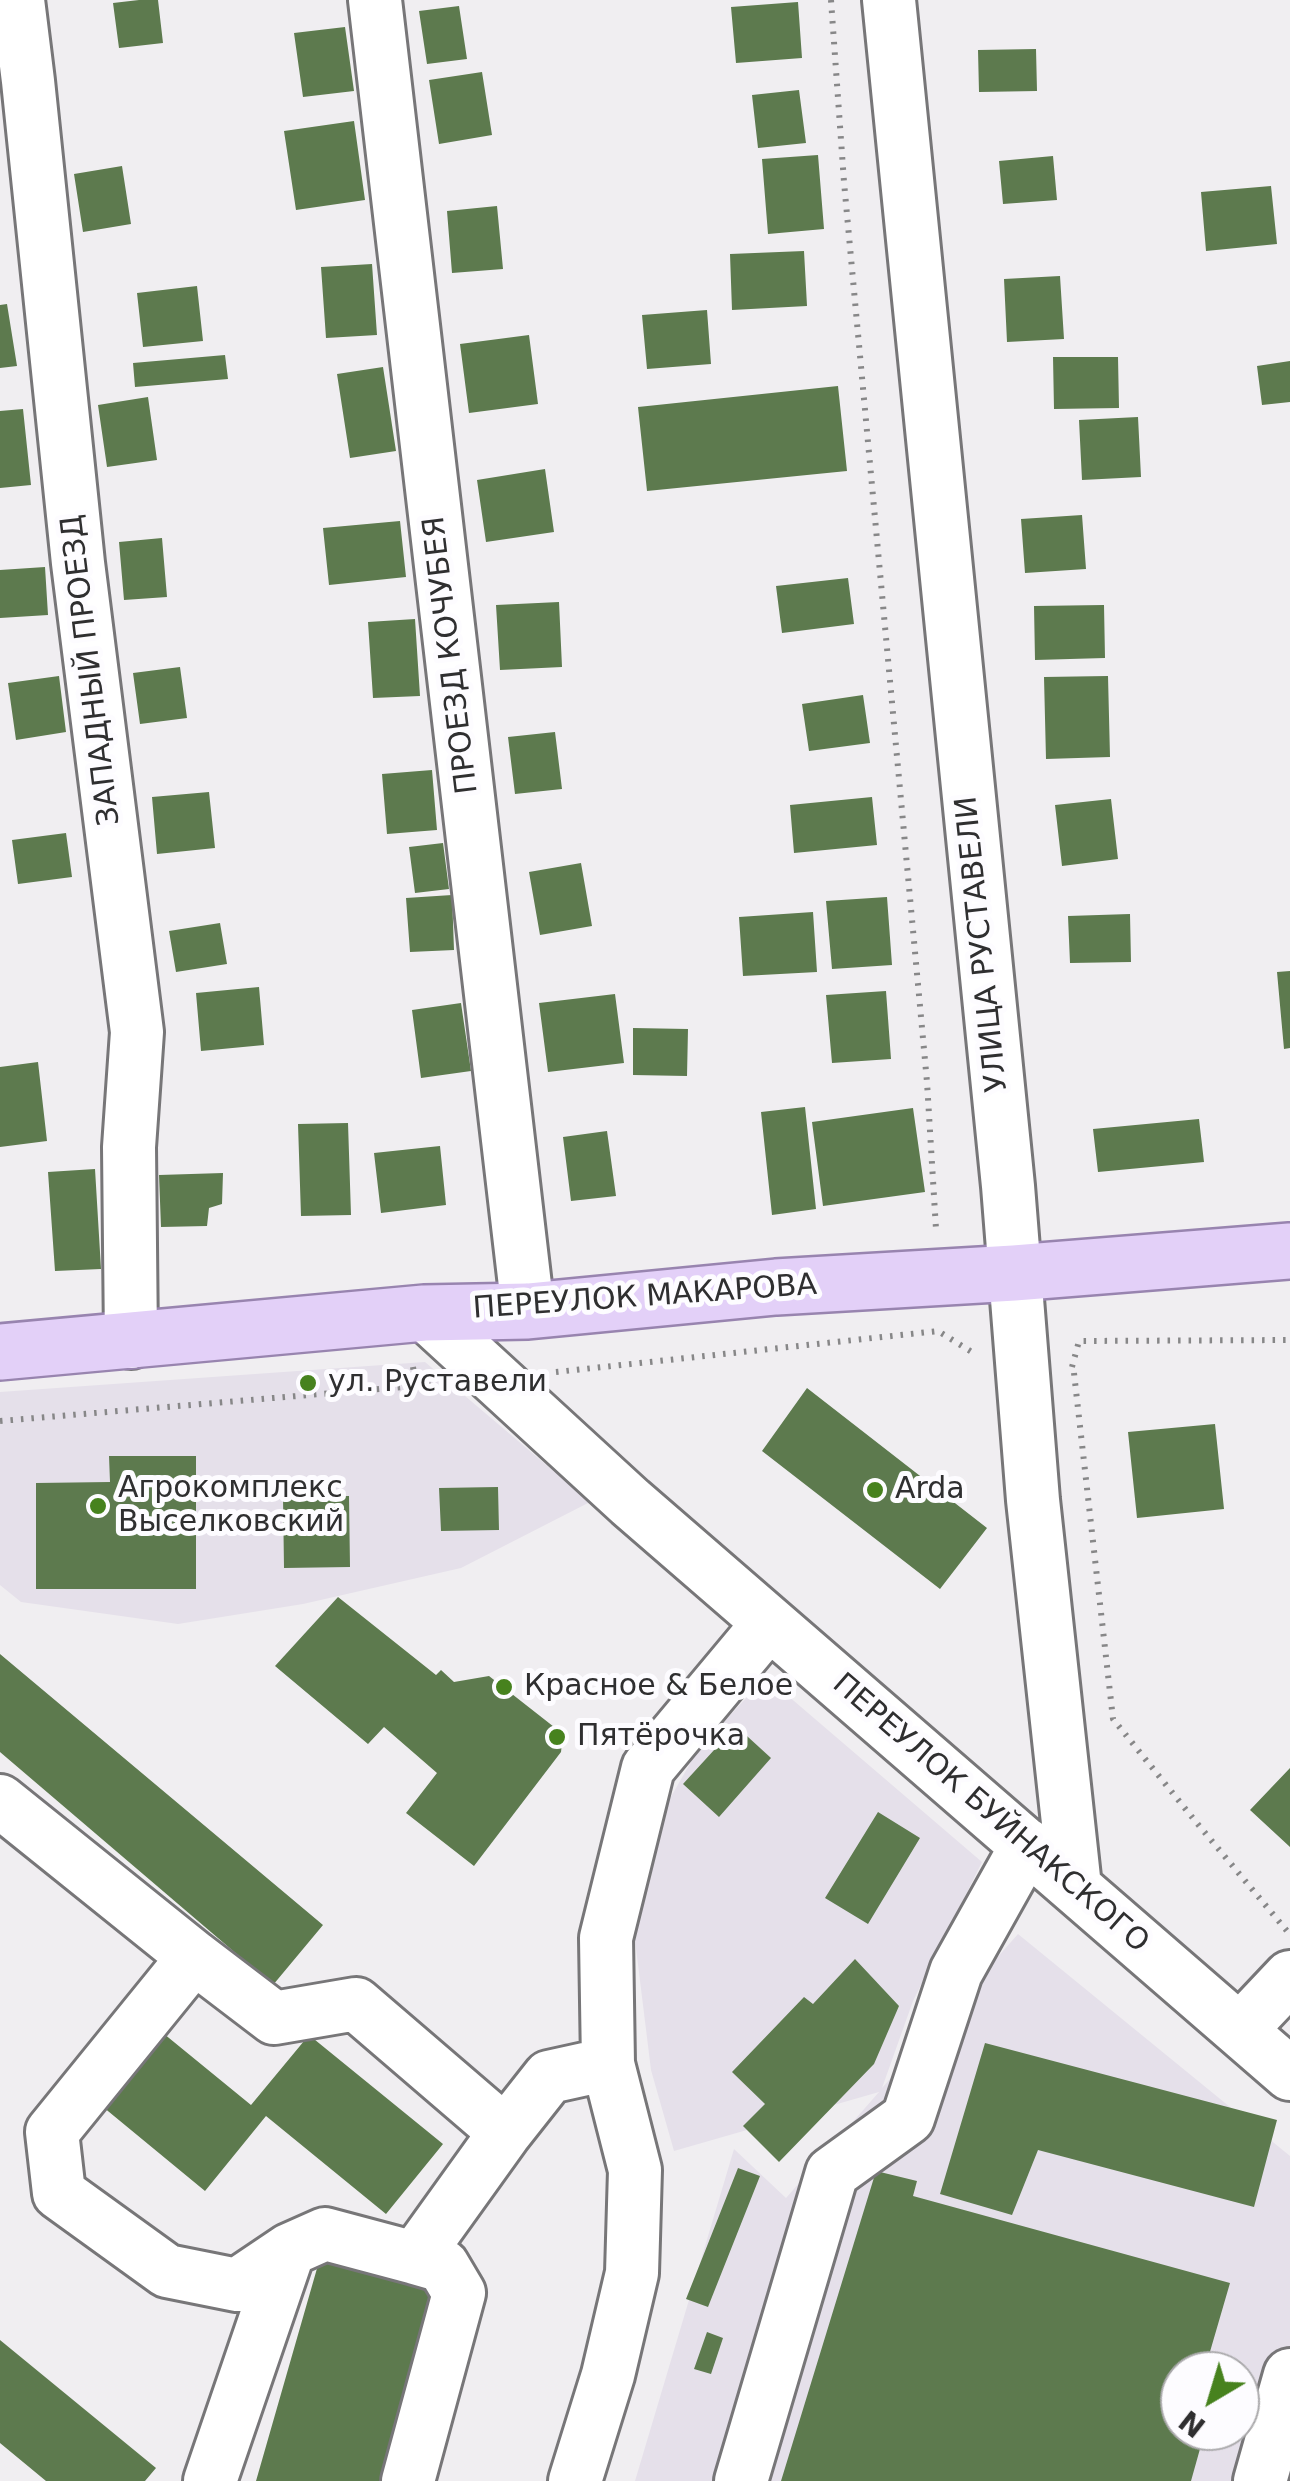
<!DOCTYPE html>
<html>
<head>
<meta charset="utf-8">
<style>
	body { margin:0 }
	#map { position:relative; width:1290px; height:2481px; overflow:hidden; background:#f0eef1; font-family:"DejaVu Sans",sans-serif }
	canvas { display:block }
	.north { position:absolute; left:1160px; top:2351px; width:100px; height:100px; box-sizing:border-box; background:#fdfcff; border:2px solid #abaaac; border-radius:50%; rotate:218deg; font-size:28px; font-weight:700; line-height:40px; text-align:center; color:#2f2f30 }
	.north::after { content:''; display:block; margin:auto; width:35px; height:45px; background:#47821e; clip-path:polygon(50% 0,100% 100%,50% 72%,0 100%) }
</style>
</head>
<body>
<div id="map">
<canvas width="1290" height="2481"></canvas>
<div class="north">N</div>
</div>
<script>
const context = document.querySelector('canvas').getContext('2d');
context.lineJoin = 'round';
function paint(path, color) {
  context.fillStyle = color;
  context.fill(path, 'evenodd');
}
function stroke(path, color, width, dash) {
  context.strokeStyle = color;
  context.lineWidth = width;
  context.lineCap = dash ? 'butt' : 'round';
  context.setLineDash(dash || []);
  context.stroke(path);
}
function write(font, color, halo, rows, align = 'center') {
  context.font = font + ' "DejaVu Sans",sans-serif';
  context.lineWidth = 10;
  context.setLineDash([]);
  context.textBaseline = 'middle';
  context.strokeStyle = halo;
  context.fillStyle = color;
  for (const [text, x, y, turn = 0] of rows) {
    context.save();
    context.translate(x, y);
    context.rotate((+turn || 0) * Math.PI / 180);
    context.textAlign = isNaN(turn) ? turn : align;
    if (halo) context.strokeText(text, 0, 0);
    context.fillText(text, 0, 0);
    context.restore();
  }
}
const built = new Path2D(`
	M425,1362l165,140 -129,66 -158,36 -125,20 -157,-22 -21,-17v-193z
	M766,1677l216,185 -69,139 -31,87 136,-154 272,222v325h-655l99,-332 52,49 93,-106 -205,59 -23,-81 -18,-146 20,-96 46,-80zM1180,2371h60v60h-60z`);
const building = new Path2D(`
	M139,0h19l5,43 -44,5 -6,-45z
	M798,2l4,56 -66,5 -5,-56z
	M459,6l8,53 -40,5 -8,-53z
	M345,27l9,64 -51,6 -9,-64z
	M1036,49l1,42 -58,1 -1,-42z
	M482,72l10,63 -53,9 -10,-64z
	M799,90l7,53 -48,5 -6,-53z
	M354,121l11,79 -69,10 -12,-79z
	M818,155l6,74 -56,5 -6,-75z
	M1053,156l4,44 -54,4 -4,-43z
	M122,166l9,58 -48,8 -9,-58z
	M1271,186l6,58 -71,7 -5,-59z
	M497,206l6,63 -51,4 -5,-62z
	M804,251l3,55 -75,4 -2,-56z
	M372,264l5,71 -51,3 -5,-71z
	M1060,276l4,63 -57,3 -3,-63z
	M197,286l6,55 -60,6 -6,-54z
	M7,304l10,62 -17,2v-63z
	M707,310l4,54 -64,5 -5,-54z
	M529,335l9,69 -69,9 -9,-69z
	M225,355l3,24 -93,8 -2,-24z
	M1053,357h65l1,51 -65,1z
	M1290,361v41l-28,3 -5,-39z
	M383,367l13,84 -46,7 -13,-84z
	M838,386l9,85 -200,20 -9,-84z
	M148,397l9,63 -50,7 -9,-62z
	M23,409l8,76 -31,3v-77z
	M1138,417l3,60 -59,3 -3,-60z
	M545,469l9,63 -68,10 -9,-62z
	M1082,515l4,54 -61,4 -4,-54z
	M400,521l6,56 -77,8 -6,-57z
	M162,538l5,59 -43,3 -5,-58z
	M45,567l3,48 -48,3v-48z
	M848,578l6,46 -72,9 -6,-47z
	M559,602l3,65 -62,3 -4,-65z
	M1104,605l1,53 -70,2 -1,-54z
	M415,619l5,77 -47,2 -5,-76z
	M180,667l7,51 -47,6 -7,-51z
	M59,676l7,56 -50,8 -8,-57z
	M1108,676l2,81 -64,2 -2,-82z
	M863,695l7,48 -61,8 -7,-47z
	M555,732l7,57 -47,5 -7,-57z
	M432,770l5,60 -50,4 -5,-60z
	M209,792l6,56 -58,6 -5,-57z
	M872,797l5,48 -83,8 -4,-48z
	M1111,799l7,60 -56,7 -7,-61z
	M66,833l6,44 -54,7 -6,-44z
	M443,843l6,46 -34,4 -6,-46z
	M581,863l11,63 -52,9 -11,-63z
	M452,895l2,55 -44,2 -4,-54z
	M887,897l5,68 -60,4 -6,-68z
	M813,912l4,60 -74,4 -4,-59z
	M1130,914l1,48 -61,1 -2,-47z
	M220,923l7,41 -51,8 -7,-41z
	M1290,971v77l-6,1 -7,-77z
	M259,987l5,58 -63,6 -5,-58z
	M886,991l5,68 -59,4 -6,-68z
	M615,994l9,69 -76,9 -9,-69z
	M461,1003l10,68 -50,7 -9,-68z
	M633,1028l55,1 -1,47 -54,-1z
	M38,1062l9,79 -47,6v-80z
	M805,1107l11,102 -44,6 -11,-103z
	M913,1108l12,84 -102,14 -11,-84z
	M1199,1119l5,43 -106,10 -5,-43z
	M348,1123l3,92 -50,1 -3,-92z
	M607,1131l9,65 -45,5 -8,-64z
	M440,1146l6,59 -65,8 -7,-60z
	M95,1169l6,100 -46,2 -7,-99z
	M223,1173l-1,31 -13,4 -2,18 -46,1 -2,-52z
	M807,1388l180,140 -47,61 -178,-138z
	M1215,1424l9,85 -87,9 -9,-86z
	M109,1456h87v133h-160v-106l74,-1z
	M498,1487l1,43 -58,1 -2,-43z
	M349,1496l1,71 -66,1 -1,-71z
	M338,1597l98,78 5,-5 13,12 35,-6 74,58 -2,18 -87,114 -68,-53 31,-40 -53,-46 -16,17 -93,-78z
	M0,1654l323,271 -50,60 -273,-233z
	M736,1726l35,32 -52,59 -36,-33z
	M1290,1768v79l-40,-37z
	M878,1812l42,26 -52,86 -43,-26z
	M855,1959l44,47 -25,58 -95,98 -36,-36 22,-22 -33,-32 72,-75 9,7z
	M158,2029l93,76 58,-70 134,109 -57,70 -120,-98 -61,75 -108,-89z
	M985,2043l292,77 -23,87 -216,-57 -26,65 -72,-21z
	M738,2168l22,8 -52,131 -22,-8z
	M876,2171l41,10 -4,15 317,87 -23,79 16,4 -1,5h-42v60h25l-14,50h-410z
	M320,2258l119,28 -58,195h-125z
	M707,2332l16,6 -12,36 -17,-5z
	M0,2340l156,128 -11,13h-99l-46,-38z`);
const path = new Path2D(`
	M831,0l13,182 83,900 9,147
	M413,1367l3,19 17,-1
	M1072,1367l7,-26 211,-1
	M556,1372l382,-41 37,23
	M1074,1373l39,346 83,103 91,109
	M0,1421l416,-35`);
const minor = new Path2D(`
	M18,0l10,81 50,482 59,469 -8,115 2,195
	M375,0l153,1311
	M889,0l119,1186 25,314 42,387
	M424,1313l206,189 660,572
	M0,1801l194,156 80,61 82,-14 135,116 13,14 -89,124 -90,-24 -36,16 -52,35 -70,-14 -108,-78 -7,-61 142,-175
	M1240,2030l50,-53
	M504,2134l45,-57 59,-13
	M210,2481l79,-231
	M408,2481l51,-188 -16,-27 -28,-8
	M575,2481l33,-106 24,-102 3,-103 -27,-106 -2,-126 42,-170 121,-145
	M741,2481l91,-308 76,-55 48,-146 71,-127
	M1260,2481l30,-106`);
const major = new Path2D(`
	M0,1352l424,-39 104,-2 248,-24 238,-14 276,-22`);
const markers = [
	[308,1383,10,"#47821e"],
	[875,1490,10,"#47821e"],
	[98,1506,10,"#47821e"],
	[504,1687,10,"#47821e"],
	[557,1737,10,"#47821e"]
];
const streetNames = [
	["ПРОЕЗД КОЧУБЕЯ",452,655,-97],
	["ЗАПАДНЫЙ ПРОЕЗД",92,670,-97],
	["УЛИЦА РУСТАВЕЛИ",983,944,-96],
	["ПЕРЕУЛОК МАКАРОВА",645,1298,-4],
	["ПЕРЕУЛОК БУЙНАКСКОГО",990,1814,41]
];
const poiNames = [
	["ул. Руставели",328,1383],
	["Агрокомплекс",118,1489],
	["Выселковский",118,1523],
	["Arda",895,1490],
	["Красное & Белое",524,1687],
	["Пятёрочка",577,1737]
];
paint(built, '#e5e0ea');
paint(building, '#5d7a4e');
stroke(minor, '#777678', 58);
stroke(major, '#9884af', 60);
stroke(path, '#878788', 6, [2.5, 8]);
stroke(minor, '#fff', 52);
stroke(major, '#e3d0f8', 55);
for (const [x, y, r, color] of markers) {
  const dot = new Path2D();
  dot.arc(x, y, r, 0, 2 * Math.PI);
  context.fillStyle = color;
  context.fill(dot);
  stroke(dot, '#fdfcff', 4);
}
write('30px', '#2f2f30', '#fdfcff', streetNames);
write('30px', '#2f2f30', '#fdfcff', poiNames, 'left');
</script>
</body>
</html>
